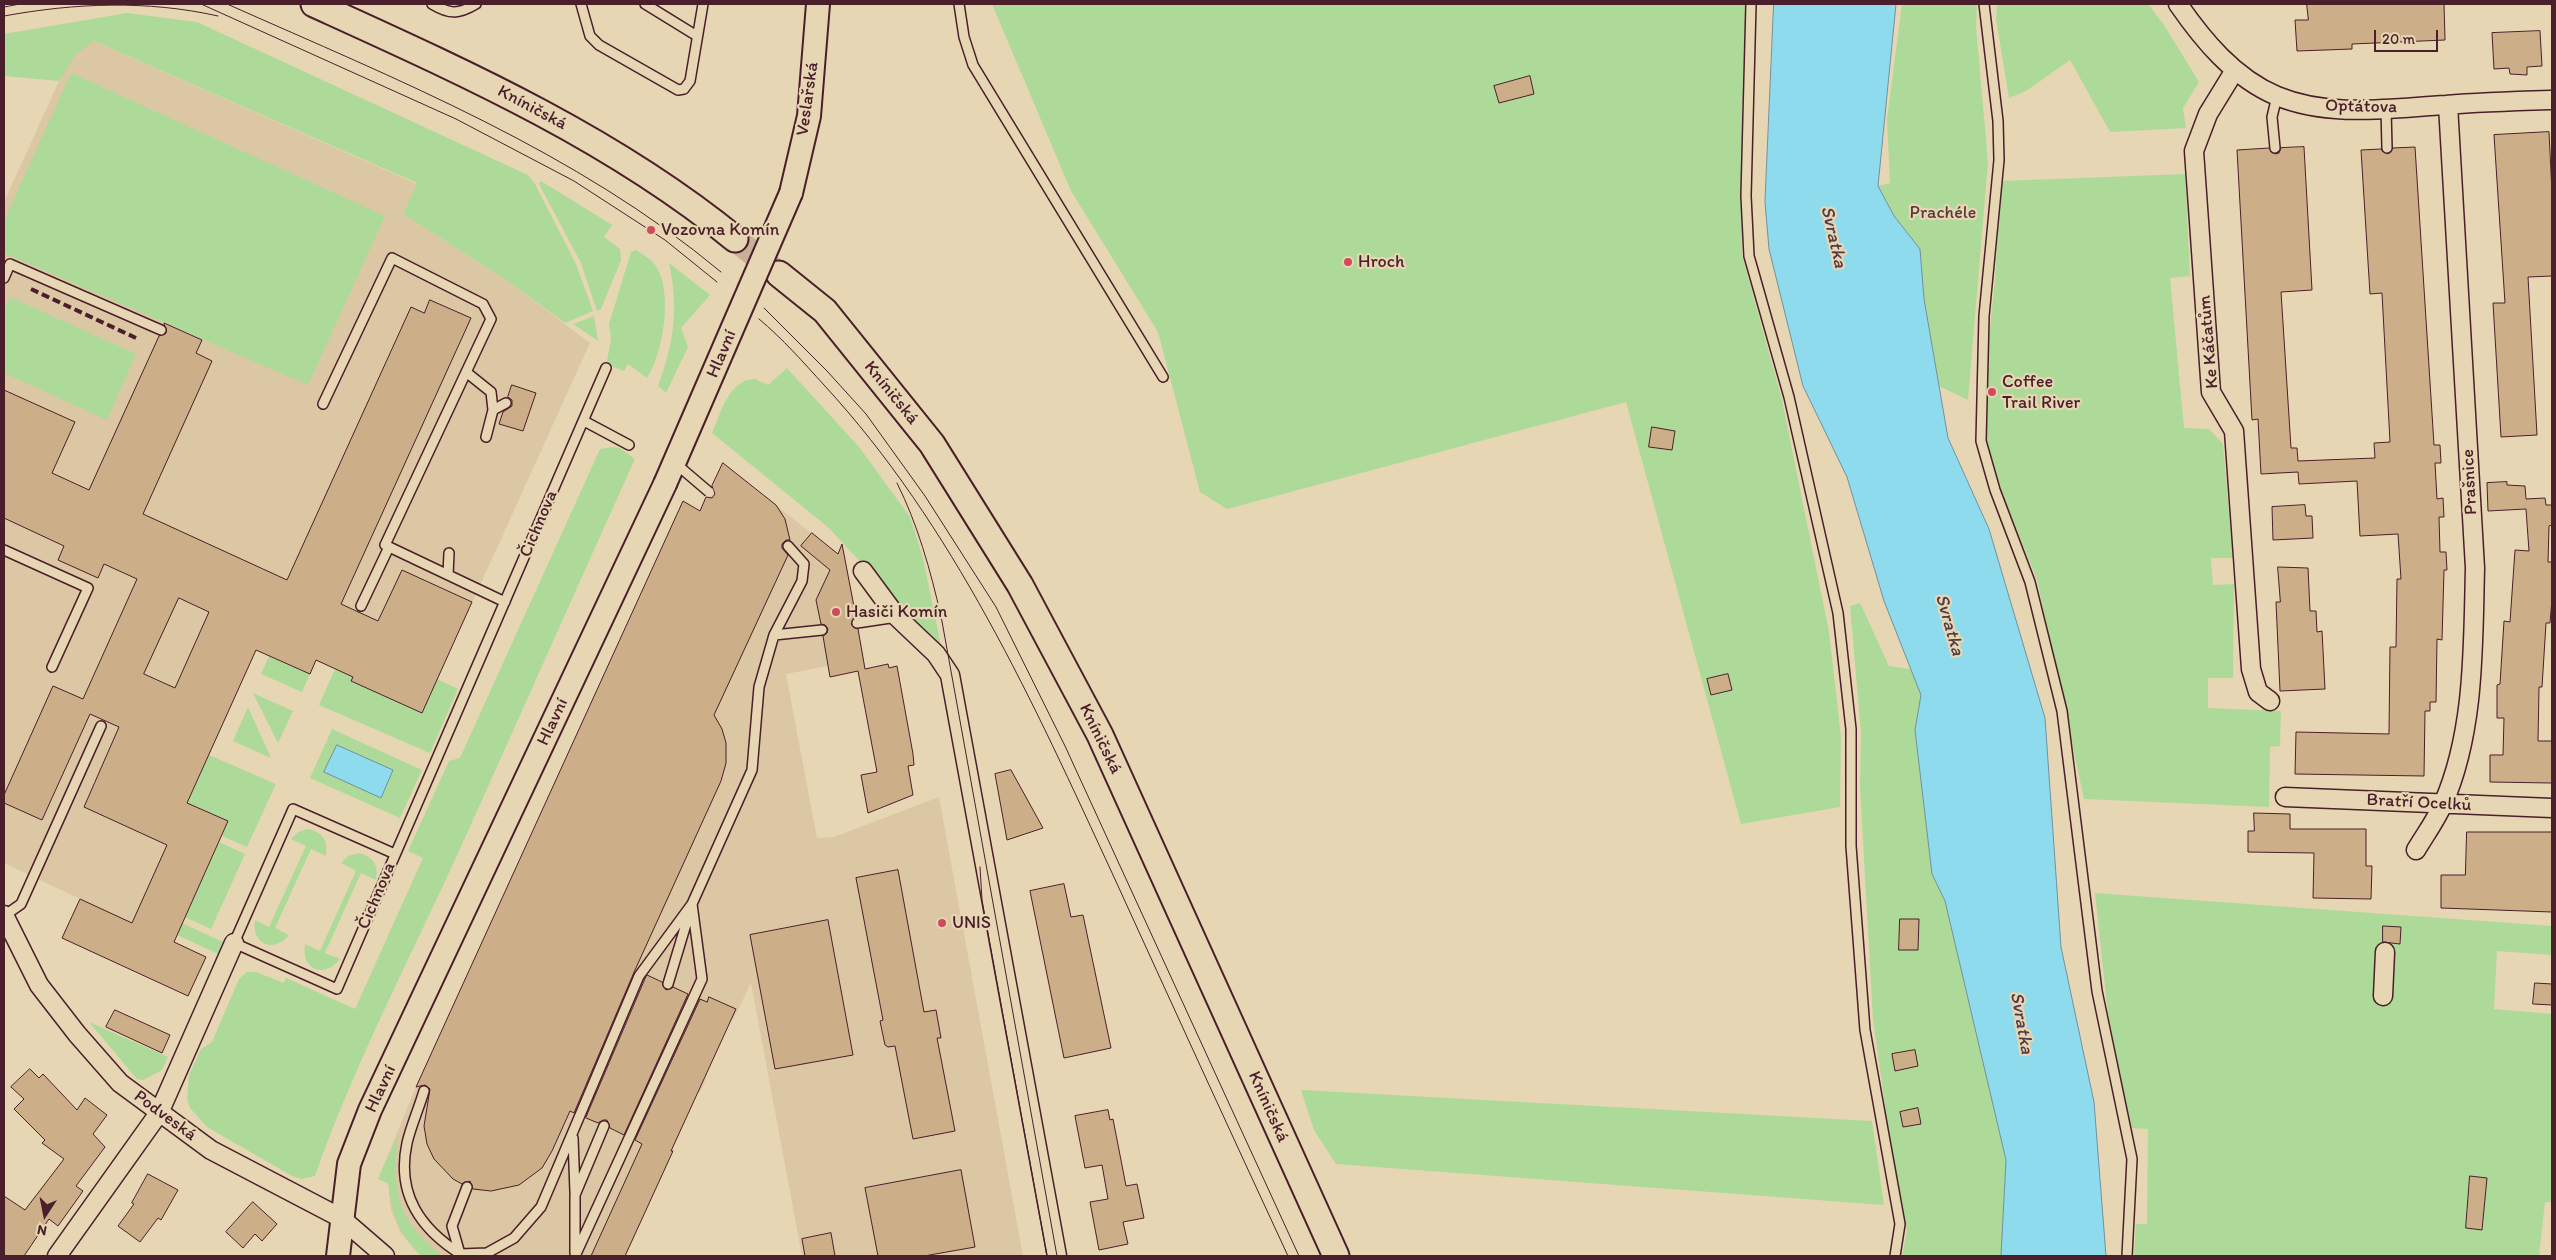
<!DOCTYPE html>
<html>
<head>
<meta charset="utf-8">
<style>
	body { margin:0 }
	#map { position:relative; width:2556px; height:1260px; overflow:hidden; background:#e7d6b3; font-family:Itim,sans-serif }
	canvas { display:block }
	.frame { position:absolute; inset:0; border:5px solid #4a1f2b; pointer-events:none }
	.north { position:absolute; left:20px; top:1190px; width:50px; height:50px; -webkit-text-stroke:4px #e7d6b3; paint-order:stroke; rotate:191deg; font-size:14px; font-weight:700; line-height:20px; text-align:center; color:#4a1f2b }
	.north::after { content:''; display:block; margin:auto; width:18px; height:22px; background:#4a1f2b; clip-path:polygon(50% 0,100% 100%,50% 72%,0 100%) }
	.scale { position:absolute; left:2374px; top:30px; width:64px; height:22px; box-sizing:border-box; border:2px solid #4a1f2b; border-top:0; padding-left:6px; font-size:15px; line-height:18px; white-space:nowrap; color:#4a1f2b; -webkit-text-stroke:4px #e7d6b3; paint-order:stroke }
</style>
</head>
<body>
<div id="map">
<canvas width="2556" height="1260"></canvas>
<div class="frame"></div>
<div class="north">N</div>
<div class="scale">20 m</div>
</div>
<script>
const context = document.querySelector('canvas').getContext('2d');
context.lineJoin = 'round';
function paint(path, color) {
  context.fillStyle = color;
  context.fill(path, 'evenodd');
}
function stroke(path, color, width, dash) {
  context.strokeStyle = color;
  context.lineWidth = width;
  context.lineCap = dash ? 'butt' : 'round';
  context.setLineDash(dash || []);
  context.stroke(path);
}
function write(font, color, halo, rows, align = 'center') {
  context.font = font + ' Itim,sans-serif';
  context.lineWidth = 4.5;
  context.setLineDash([]);
  context.textBaseline = 'middle';
  context.strokeStyle = halo;
  context.fillStyle = color;
  for (const [text, x, y, turn = 0] of rows) {
    context.save();
    context.translate(x, y);
    context.rotate((+turn || 0) * Math.PI / 180);
    context.textAlign = isNaN(turn) ? turn : align;
    if (halo) context.strokeText(text, 0, 0);
    context.fillText(text, 0, 0);
    context.restore();
  }
}
const built = new Path2D(`
	M80,35l337,149 -14,30 109,70 78,59 -168,370 -71,-32 1,-4 -36,-17 -6,14 -41,-18 -7,-19 -75,165 41,19 -52,115 -27,-5 57,26 -18,39 -126,-58 18,-39 -76,-36v-661z
	M723,463l122,97 19,99 -78,15 31,164 17,-1 105,-40 84,459h-221l-51,-273 -18,37 -2,-1 -27,59 2,1 -6,14 -2,-1 -73,164h-204l-21,-24 -9,-22 -3,-27 -10,-4 38,-92 267,-586 17,10z`);
const green = new Path2D(`
	M992,4h754l-5,166 1,85 40,145 47,232 12,105 -1,70 -99,17 -115,-422 -399,107 -27,-17 -42,-160 -87,-141z
	M1902,4h75l-1,23 12,135 -20,238 -29,-14 -15,-87 -4,-50 -26,-33 -16,-30 12,-3 -3,-64z
	M1997,4h151l16,21 35,57 -16,26 3,20 -76,4 -40,-72 -44,31 -17,7 -13,-79z
	M127,13l70,9 331,153 7,9 41,80 17,47 -28,12 -53,-39 -109,-70 14,-31 -323,-142 -18,13 -17,27 -55,-5v-42z
	M71,73l314,143 -77,169 -304,-132v-32z
	M2185,174l5,102 -20,2 14,150 25,1 14,15 10,114h-22l2,27 21,-1 -1,94h-25v30l73,3 -1,35 -10,1 -1,60 -185,-8 -47,-219 -34,-85 -17,-53 3,-104 6,-58 6,-99z
	M541,181l71,44 -8,12 16,12 1,11 -20,49 -4,2 -16,-48 -42,-79z
	M636,250c6,4 15,9 19,15 19,25 8,89 -8,113l-19,-14 -4,7 -14,-5 -3,-5 4,-22 -2,-15 22,-72z
	M669,263l41,32 -29,33 7,19 -22,46 -8,-7c16,-43 21,-77 11,-123z
	M10,297l126,57 -29,66 -103,-47v-62z
	M594,316l4,25 -25,-17z
	M787,368l72,79 51,70 13,41 18,88 -21,-20 -91,-98 -117,-95c9,-20 17,-54 43,-54l13,6z
	M612,447l8,1 15,11c-61,134 -120,269 -181,403 -48,104 -101,206 -139,314l-13,3 -10,-3 -85,-49 -17,-19 -3,-9 2,-24 12,-26 11,-7 27,-63 8,-7h9l28,11 2,-5 69,31 68,-151 -15,-7 41,-90 11,-3 140,-309z
	M1860,603l29,63 22,3 10,26 -6,35 17,144 13,27 61,259 -5,96h-99l5,-26 -15,-48 -7,-77 -12,-85 -13,-234 1,-53 -11,-127z
	M269,656l41,18 -8,18 -41,-18z
	M335,669l18,8 -2,4 71,32 15,-34 21,10 -28,64 -111,-48z
	M253,693l40,18 -15,32z
	M248,707l23,51 -38,-17z
	M332,729l90,41 -22,48 -90,-40z
	M209,755l67,29 -29,63 -25,-11 6,-15 -41,-18z
	M307,829c16,3 21,11 19,27l-15,-7 -36,79 14,7c-15,19 -38,9 -34,-15l14,7 37,-81 -15,-7 7,-7z
	M219,842l26,12 -34,75 -26,-12z
	M358,853c15,3 21,12 18,27l-15,-7 -36,80 15,6c-16,20 -39,11 -35,-15l15,7 36,-80 -15,-8 7,-7z
	M2095,893l457,33v29l-55,-4 -3,58 58,5v188h-7l-6,54h-405l2,-32h11l1,-95 -17,-1 -23,-114z
	M182,923l41,19 -5,12 -41,-19z
	M89,1022l79,35 -6,13 -19,10 -6,-1z
	M1301,1090l571,31 12,84 -548,-41 -22,-34z
	M397,1137c-3,60 -2,79 45,119h-21c-22,-21 -29,-43 -33,-73l-10,-4z`);
const water = new Path2D(`
	M1774,4h122l-18,182 16,30 26,33 4,50 24,139 41,91 56,189 16,229 33,155 12,154h-105l5,-96 -61,-259 -13,-27 -17,-144 6,-35 -37,-94 -37,-124 -44,-91 -34,-137 -4,-47z
	M337,745l56,25 -12,28 -57,-26z`);
const building = new Path2D(`
	M2307,4h137l1,36 -93,4v5l-55,2 -2,-31h13z
	M2540,31l2,35 -15,1v8l-17,-1 -1,-6 -15,1 -2,-36z
	M1530,76l4,18 -35,9 -5,-17z
	M2549,132l3,60v84l-24,1 9,158 -36,2 -8,-134h12l-11,-168z
	M2304,147l8,143 -31,2 10,156h6l1,13 77,-3 -1,-15 16,-1 -8,-149 -12,1 -9,-144 20,-1 7,5 5,-6 22,-1 19,298h6l1,18h-6l2,36 6,-1 1,19h-5l1,35h6l1,18h-3l-2,70 -5,-1 -1,63h-6v9h-5l-1,65 -129,-2 1,-42 93,2 1,-87h6l1,-68h4l-3,-45 -38,2 -3,-55 -58,3 -1,-12 -37,2 -3,-55 -6,1 -15,-270 32,-2 6,6 4,-1 2,-5z
	M430,300l41,18 -130,286 37,17 24,-51 70,32 -50,111 -71,-32 2,-4 -37,-17 -6,14 -54,-24 -69,153 41,18 -54,121 32,15 -18,39 -126,-58 18,-39 52,24 35,-78 -83,-38 35,-80 -29,-13 -48,106 -38,-17v-8l49,-109 30,13 54,-120 -33,-15 -6,14 -40,-18 6,-14 -60,-28v-128l71,32 -23,51 37,17 70,-154 7,-3 -2,-10 38,17 -6,13 16,8 -69,153 144,66 124,-273 13,6zM179,598l30,14 -34,76 -31,-14z
	M512,385l24,8 -13,38 -24,-7 4,-12 9,-6v-6l-4,-3z
	M1652,427l23,4 -3,19 -23,-3z
	M723,463l53,42 9,14 5,21h-4l-4,4v4l6,7 -74,160 8,14 4,14v20l-5,18 -86,189 -61,143 -4,-2 -18,40 -10,17 -23,17 -28,6 -18,-2 -3,-8 -8,3 -9,-5 -19,-20 -7,-15 -3,-18 6,-37 -5,-4 -9,2 267,-586 17,10 6,-14 6,1 3,-4 -3,-8z
	M2507,482v3l18,1 1,13 19,-1 1,7h6v20l-3,1 -1,36h4v37l-2,24h-4l-4,64h-3l-1,54h14v42l-62,-1v-27h13l1,-37h-7v-33l3,-1 4,-63 6,1 5,-72 14,1 -3,-42 -38,2 -1,-28z
	M2305,505l1,11h6l1,22 -40,2 -1,-33z
	M812,533l26,21 4,-10 14,73 -5,7 7,5 7,40 23,-5 1,4 8,-2 16,88 1,11 -6,1 5,29 -45,18 -7,-38 16,-3 -19,-101 -28,6 -7,-41 4,-3 1,-4 -3,-4 -4,-1 -5,-24 14,-30 -29,-24z
	M2278,567l30,1 2,43h6l1,21 5,-1 3,58 -45,2 -4,-89h4z
	M1728,674l4,16 -21,5 -4,-16z
	M1011,770l32,58 -36,12 -12,-66z
	M2254,813l36,1v15h76v37h6l-1,33 -58,-1 1,-45 -66,-1v-21h6z
	M2467,832h85v80l-111,-4v-33h24z
	M898,870l26,142 12,-2 5,28h-4l18,93 -42,8 -18,-93 -7,1 -3,-2 -5,-24 3,-1 -27,-142z
	M1064,884l7,33 12,-2 28,133 -47,10 -34,-167z
	M1900,919h19l-1,31h-19z
	M828,920l25,135 -78,14 -25,-134z
	M2383,926l18,1 -1,17 -17,-2z
	M647,975l15,7 4,8 7,-3 15,7 -64,141 -14,-7 -3,-8h-4l-5,3 -12,-5z
	M2535,983l17,1v21l-19,-1z
	M709,997l27,12 -65,142h2l-48,105h-34l51,-112 -7,-4 65,-141 7,3z
	M115,1010l55,25 -8,18 -56,-26z
	M1915,1050l3,16 -23,5 -3,-17z
	M30,1069l9,9 4,-4 34,36 8,-12 22,17 -14,19 12,13 -29,39 7,5 -25,35 -9,-7 -25,37h-20v-60l21,14 39,-51 -22,-16 3,-3 -31,-31 10,-10 -13,-12z
	M1918,1108l3,16 -18,3 -3,-15z
	M1108,1110l2,10 3,-1 13,67 11,-2 7,34 -21,4 5,22 -29,6 -9,-48 18,-3 -6,-34 -17,3 -10,-52z
	M961,1170l14,77 -51,9h-46l-13,-68z
	M148,1174l30,16 -17,30 -3,-2 -18,24 -22,-16 16,-22 -2,-1z
	M2470,1176l17,2 -5,52 -16,-2z
	M253,1202l24,22 -15,17 -7,-7 -12,14 -17,-16z
	M831,1233l4,23h-30l-3,-17z`);
const secondaryTunnel = new Path2D(`
	M735,239l44,35`);
const service = new Path2D(`
	M432,4c17,10 26,11 44,0
	M581,4l9,32 9,9 79,45 6,-1 6,-8 13,-77
	M645,4l52,32
	M959,4l5,33 9,28 190,312
	M1751,4l-5,192 3,60 40,141 49,216 13,116v117l14,184 35,194 -5,32
	M1984,4l14,117 1,39 -15,156 -3,125 14,49 35,92 32,129 35,280 35,168 -5,97
	M2386,109l1,39
	M2275,148l-3,-31 5,-21
	M4,278l6,-14 151,66
	M466,372l25,20 2,18 -7,27
	M323,404l69,-146 91,46 8,15 -106,226 120,57
	M493,410l13,-7
	M584,421l45,24
	M4,550l84,38 -36,79
	M448,575l1,-22
	M361,606l28,-59
	M857,623l40,-6
	M774,635l48,-5
	M395,854l-102,-45 -59,134 103,46 269,-621
	M4,916l17,-12 80,-178
	M668,984l22,-73
	M424,1091c-5,17 -13,35 -17,52 -11,51 13,86 55,112
	M573,1138l2,54
	M467,1187l-15,39 8,28 27,-1 27,-15 27,-31 98,-231 53,-72
	M575,1253v-58l29,-69
	M575,1256l127,-277 -10,-75 60,-134 7,-83 15,-52 28,-54 2,-17 -16,-18`);
const minor = new Path2D(`
	M2178,4c25,36 56,74 99,92 53,22 114,12 169,9 35,-3 71,-4 106,-5
	M2235,70l-27,44 -14,37 17,241 23,39 17,238 7,23 12,9
	M863,571l34,46 39,37 14,21 107,581
	M2285,797l267,11
	M2416,850c9,-15 20,-30 27,-46 32,-72 30,-159 32,-236l-27,-463
	M4,915l35,70 38,49 43,49 91,67 130,68 44,38
	M2383,996l2,-44
	M57,1256l102,-143 75,-170`);
const tertiary = new Path2D(`
	M791,193l18,-77 9,-112
	M338,1256l11,-92 21,-54 295,-626`);
const secondary = new Path2D(`
	M314,4c147,67 296,133 421,235
	M779,274l46,37 107,133 88,141 80,150 236,521`);
const tram = new Path2D(`
	M201,4l255,115 118,62 91,59 52,42
	M227,4c171,76 349,147 494,268
	M4,7l16,-3
	M4,16c71,-13 143,-16 214,0
	M764,308l63,63 39,43 59,82 71,111 69,139 234,510
	M759,319c24,20 44,43 65,66 130,141 209,317 289,490 58,127 116,254 175,381
	M897,483c21,42 33,86 44,133l116,640
	M980,867l2,33 65,356`);
const rail = new Path2D(`
	M31,289l105,49`);
const serviceBridge = new Path2D(`
	M675,463l34,29`);
const tertiaryBridge = new Path2D(`
	M665,484l126,-291`);
const markers = [
	[651,230,5,"#d1495b"],
	[1348,262,5,"#d1495b"],
	[1992,392,5,"#d1495b"],
	[836,612,5,"#d1495b"],
	[942,923,5,"#d1495b"]
];
const streetNames = [
	["Veslařská",808,99,-82],
	["Optátova",2361,107,1],
	["Kníničská",532,108,28],
	["Ke Káčatům",2209,342,-95],
	["Hlavní",722,354,-67],
	["Kníničská",891,393,51],
	["Prašnice",2470,482,-93],
	["Čichnova",539,524,-67],
	["Hlavní",553,722,-65],
	["Kníničská",1100,739,64],
	["Bratří Ocelků",2419,803,3],
	["Čichnova",377,896,-67],
	["Hlavní",381,1089,-65],
	["Kníničská",1268,1107,66],
	["Podveská",165,1116,36]
];
const parkNames = [
	["Prachéle",1943,213]
];
const poiNames = [
	["Vozovna Komín",661,230],
	["Hroch",1358,262],
	["Coffee",2002,382],
	["Trail River",2002,403],
	["Hasiči Komín",846,612],
	["UNIS",952,923]
];
const waterNames = [
	["Svratka",1833,237,77],
	["Svratka",1949,625,74],
	["Svratka",2021,1023,80]
];
paint(built, '#dcc7a4');
paint(green, '#adda99');
paint(water, '#8ddbec');
stroke(water, '#72909f', 1);
paint(building, '#ccaf88');
stroke(building, '#4a1f2b', 1);
stroke(secondaryTunnel, '#c8b198', 25, [25, 12]);
stroke(service, '#4a1f2b', 12);
stroke(minor, '#4a1f2b', 21);
stroke(tertiary, '#4a1f2b', 26);
stroke(secondary, '#4a1f2b', 29);
stroke(service, '#e7d6b3', 9);
stroke(minor, '#e7d6b3', 18);
stroke(tertiary, '#e7d6b3', 22);
stroke(secondary, '#e7d6b3', 25);
stroke(tram, '#4a1f2b', 1);
stroke(rail, '#4a1f2b', 4, [8, 4]);
stroke(serviceBridge, '#4a1f2b', 12, []);
stroke(tertiaryBridge, '#4a1f2b', 26, []);
stroke(serviceBridge, '#e7d6b3', 9);
stroke(tertiaryBridge, '#e7d6b3', 22);
for (const [x, y, r, color] of markers) {
  const dot = new Path2D();
  dot.arc(x, y, r, 0, 2 * Math.PI);
  context.fillStyle = color;
  context.fill(dot);
  stroke(dot, '#e7d6b3', 2);
}
write('18px', '#4a1f2b', '#e7d6b3', streetNames);
write('18px', '#593b3c', '#e7d6b3', parkNames);
write('18px', '#4a1f2b', '#e7d6b3', poiNames, 'left');
write('italic 19px', '#543b48', '#e7d6b3', waterNames);
</script>
</body>
</html>
